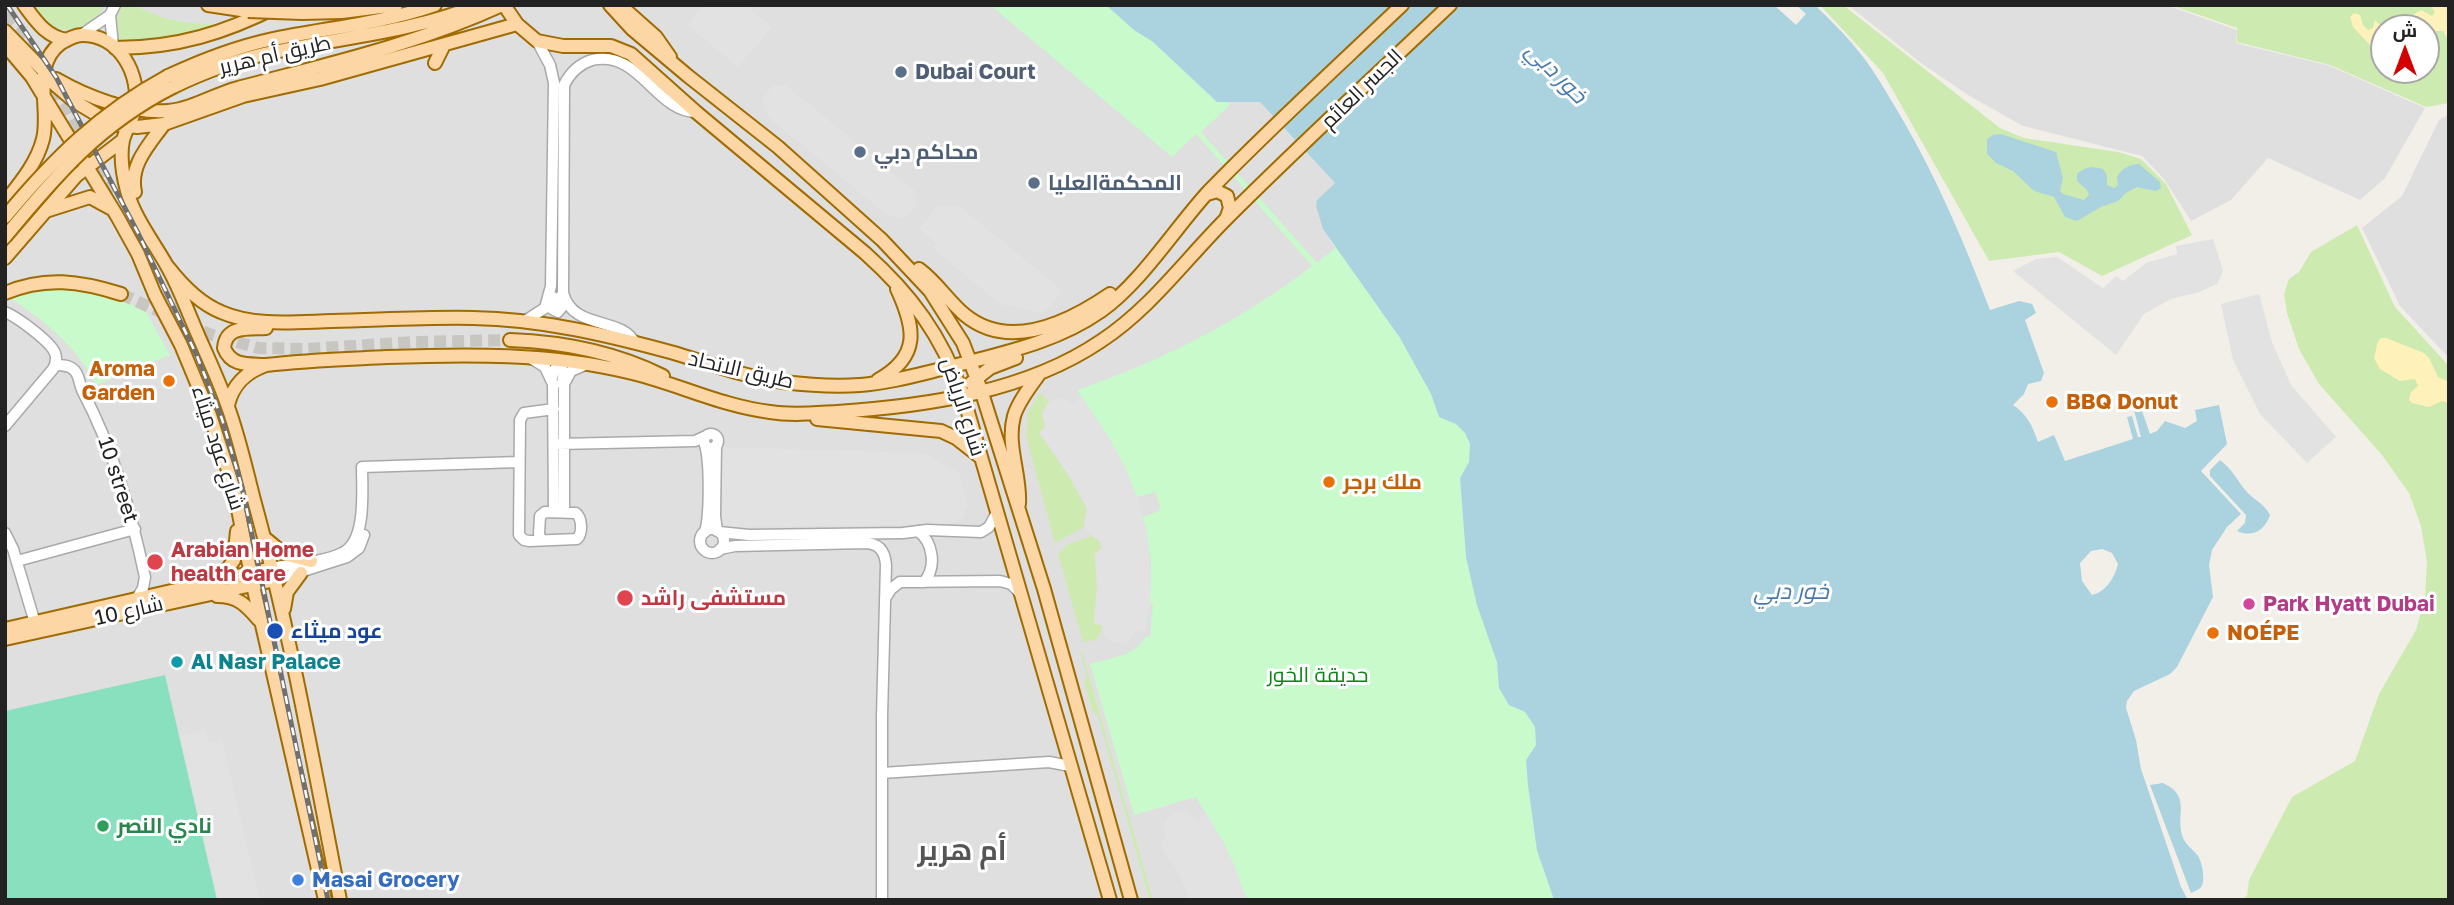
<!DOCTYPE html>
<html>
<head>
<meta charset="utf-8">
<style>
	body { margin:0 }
	#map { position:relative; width:2454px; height:905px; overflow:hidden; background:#f2efe9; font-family:"Golos Text",Cairo,sans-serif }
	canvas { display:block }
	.frame { position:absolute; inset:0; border:7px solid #222; pointer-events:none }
	.north { position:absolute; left:2370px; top:14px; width:70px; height:70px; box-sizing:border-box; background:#fff; border:2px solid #a7a7a7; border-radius:50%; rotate:0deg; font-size:19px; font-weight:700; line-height:28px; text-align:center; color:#222 }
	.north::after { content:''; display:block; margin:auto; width:24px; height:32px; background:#d40000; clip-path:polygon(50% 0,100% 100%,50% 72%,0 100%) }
</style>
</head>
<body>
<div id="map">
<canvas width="2454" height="905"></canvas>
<div class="frame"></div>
<div class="north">ش</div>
</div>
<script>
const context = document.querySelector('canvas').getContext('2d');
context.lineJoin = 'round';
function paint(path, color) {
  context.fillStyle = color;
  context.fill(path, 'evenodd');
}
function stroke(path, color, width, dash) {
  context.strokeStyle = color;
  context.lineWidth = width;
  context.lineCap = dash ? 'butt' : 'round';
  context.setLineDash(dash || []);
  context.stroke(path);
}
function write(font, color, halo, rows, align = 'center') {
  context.font = font + ' "Golos Text",Cairo,sans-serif';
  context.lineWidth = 6;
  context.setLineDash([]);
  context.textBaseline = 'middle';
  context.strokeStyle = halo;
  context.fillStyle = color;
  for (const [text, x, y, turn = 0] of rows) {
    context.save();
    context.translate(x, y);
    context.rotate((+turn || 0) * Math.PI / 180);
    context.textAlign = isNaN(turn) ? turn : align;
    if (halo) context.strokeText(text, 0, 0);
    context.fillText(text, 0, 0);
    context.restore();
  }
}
const residential = new Path2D(`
	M5,5h1101l111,97h43l75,81 -18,17 14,41 52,73 132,392 29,166 10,28h-1549z
	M1848,5h318l71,25 -1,13 94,23 95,42 -40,70 -25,22 -92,-42 -37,42 -40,21 -27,-42 -22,-23 -119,-30 -55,-31 -47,-32z
	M2449,114v244l-49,-52 -38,-78 40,-32 37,-76z`);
const grass = new Path2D(`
	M34,5h71c-13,22 -29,29 -53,22z
	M123,5c16,0 29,10 46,14 20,5 40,5 60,6l-49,16 -64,2 -4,-16z
	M1820,5h23l157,123 24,10 94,14 23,7 25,25 26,51 -90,41 -43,-24 -70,9 -106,-188z
	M2170,5h279v98l-23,4 -96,-42 -93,-23v-14zM2384,28h42v42h-42z
	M2357,225l38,82 54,59v534h-208l6,-4 2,-16 43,-83 63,-36 24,-67 37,-64 9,-33 2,-35 -6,-36 -12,-33 -27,-38 -63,-71 -20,-35 -12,-36 -3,-19 5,-15 10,-7 12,-20z
	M1040,393l9,9 -6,8 2,17 -6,6 30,43 18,33 -3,18 -29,16 -29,-107 2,-24z
	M1092,536c6,3 9,6 9,13l-6,4 2,35 -3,35 8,1 -1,8 -5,8 -13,2 -25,-88 10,-10z
	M1080,651l2,1 71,248h-3l-53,-187h-4l-9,-33 3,-2z`);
const sand = new Path2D(`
	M2430,5l19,3v33l-6,-10h-10l-7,12v-20l-13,-8 8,-5 11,6 3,-4z
	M2354,13l6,2 3,10 5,5 5,-2 2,-8 9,9v11l-14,5 -17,-18 -3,-10z
	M2381,338h5l38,15 5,5 9,19 11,5v27l-3,-7 -4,-1 -13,6 -17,-4 -3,-3 2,-8 7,-6 -3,-7 -15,2 -20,-12 -6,-11 4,-17z`);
const park = new Path2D(`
	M990,5h116l28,25 19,12 64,60h12v4l-28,26 116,131 19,-16 64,91 31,56 8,23c31,6 41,38 21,61l6,79 11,48 20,57 2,26 10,17 16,7 10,15 1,18 -10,15 2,25 9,65 17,50h-307l-22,-55 -29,-48 -62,18 -44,-151c19,-6 46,-8 55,-27h5l3,-33 -3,-1 1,-43 -8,-43 16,-6 1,-5 -5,-14 -18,5 -29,-61 -31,-46c85,-29 163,-69 235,-124l-116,-132 -24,23z
	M55,286l57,9 34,17 24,43 -74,30c-19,-39 -52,-64 -88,-89z`);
const pitch = new Path2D(`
	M165,675l52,225h-212v-189z`);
const parking = new Path2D(`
	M701,5h44l27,22 -34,40 -51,-42 15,-18z
	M786,85l129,106 2,15 -14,14 -19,-7 -116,-96 -7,-16 11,-15z
	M938,205l23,2 102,84 -19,22 -44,-9 -68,-56 4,-5 -17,-14z
	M2213,239l10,32 -6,13 -18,8 -28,7 -27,15 -28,41 -103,-84 23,-12 21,-2 46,31 13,-12 7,5 23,-18 31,-9 -1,-8z
	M2259,294l13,48 19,43 45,52 -29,26 -47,-49 -27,-54 -12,-56z
	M1082,397l26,39 17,31 12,30 10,34 4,43 -1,29 -5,29 -8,-2 -7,10 -7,4 -12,-2 -6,-6 -3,-11 -8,-1 3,-36 -2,-35 6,-4v-6l-15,-13 -2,-7 3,-15 -18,-32 -30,-44 6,-5 -3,-13 7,-12 13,-4 12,6z
	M722,447l202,6 35,20 9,32 -6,14 -11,5 -219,3 -10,-4z
	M206,730l3,13 13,-3 38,160h-42l-38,-164z
	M1180,811l8,1 9,8 10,-6 26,48 14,38h-57l-14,-31 -16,-25 6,-5 -3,-12 3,-8 6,-5z`);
const water = new Path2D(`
	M1106,5h668l22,20 10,-11 -10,-9h19c15,15 31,30 44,47 16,19 28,42 41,63 37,63 64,127 90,195l29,-9 13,3 4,9 -11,7 19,53 -3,8 -13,3 -4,10 -11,11c14,9 20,22 25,37l16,-7 11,26 68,-22 -6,-22 5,-1 6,21h3l-7,-27 7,-2 9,26 7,-3 8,-10 20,7 12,-7 -2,-11 24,-5 8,39 -26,27 40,43 -14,13 -15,23 -3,15 4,32 -36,70 -7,7 -36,17 -7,10 -1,7 10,32 5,29 40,118 7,13h-634l-17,-50 -9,-65 -2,-25 10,-15 -1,-18 -10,-15 -16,-7 -10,-17 -2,-26 -20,-57 -11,-48 -6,-79 9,-16 1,-18 -5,-11 -9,-9 -17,-7 -8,-23 -31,-56 -77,-109 -7,-23 1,-6 18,-17 -75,-81h-43l-64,-60 -19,-12zM2102,549l10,4 6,11c-3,13 -12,28 -26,31l-10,-14 -2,-18 11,-12z
	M2001,134l55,18 7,26 -3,13 3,3 21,6 5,-5 -2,-5 -10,-9v-7c7,-7 18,-9 27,-4l3,6v9l7,3 4,-3 -1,-8c4,-8 13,-13 22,-13l21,18 1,6 -5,3 -19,-4 -11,6 -8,8 -17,6 -24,14 -12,-4 -11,-20 -20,-6 -21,-20 -17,-8 -9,-9v-15l6,-4z
	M2220,460c12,9 17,20 26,31 8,9 19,13 24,24 -5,15 -17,23 -33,16l8,-8 1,-8 -36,-39v-6z
	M2163,783c28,13 13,30 19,52 3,10 10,13 16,21 4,6 8,25 3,31 -1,2 -8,5 -10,6l-41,-108z`);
const majorTunnel = new Path2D(`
	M5,15l20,23 23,32
	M56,87l54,109
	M144,258l23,42 15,20
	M121,294l88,40 49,14 49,1 107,-7 96,-2`);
const minor = new Path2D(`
	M110,15l3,31
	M81,35l29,-20 5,-10
	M553,297l-1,12 6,3 4,-5 -1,-11
	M5,312c12,5 45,29 50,41 2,6 1,11 -2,16l-48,57
	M525,321l20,-13 6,-22 3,-203 -4,-18 -13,-24
	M635,343c-13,-27 -62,-12 -72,-50l1,-208c6,-12 15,-21 28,-25 47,-11 63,51 104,52
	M532,359l13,8 8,17 1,128
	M55,365c7,0 15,0 20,6 5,6 4,14 8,21 31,59 48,120 62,185l-2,11 -7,12
	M552,378l3,-9 6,-1 3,4 -2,12
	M704 441a7 7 0 1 1 14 0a7 7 0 1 1-14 0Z
	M558,444l137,-3 11,-5
	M716,445l-1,71 2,15
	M564,512v-128l7,-13 14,-6
	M700 541a12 12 0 1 1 24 0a12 12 0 1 1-24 0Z
	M918,531c15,11 19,36 6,51
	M705,532c5,-17 5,-70 0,-87
	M719,532l30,3 154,-2 24,-3 54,2 8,-5 7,-13
	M5,533l8,16 22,74
	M541,539l-2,-5 1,-18 5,-4 31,1c6,5 7,20 1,26l-48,2 -5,-1 -5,-5 1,-115 4,-7 30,-4
	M720,549l15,-3 129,-3c15,0 21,8 22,22l-4,151v184
	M17,561l118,-32
	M272,568c22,-5 49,-5 70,-15 25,-11 20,-63 20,-86l157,-5
	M275,580l72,-23 12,-9 5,-13
	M885,599l6,-10 9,-7 100,-1 11,3 8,8
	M882,773l167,-11 21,4`);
const major = new Path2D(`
	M24,5c12,16 22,32 43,35
	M208,5l40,6
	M504,5l13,19 20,17 26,5h48l20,8 65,58 169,141c47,42 76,82 98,142l147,505
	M610,5l22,24 56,47 90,71 104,93 48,51 33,52 18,47 63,199 87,311
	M620,5l36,32 14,20
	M302,13l40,-1 54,-7
	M5,31l38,39 10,13 21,18 30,18 14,6 19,2 27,-3 79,-28 77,-17 197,-55
	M5,45l27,32 85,139 21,38 17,41 26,50 29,70 24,74 20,101 71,310
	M115,48c62,0 110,-15 165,-43
	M435,63l9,-18
	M168,76c34,-16 68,-29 105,-37 55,-11 110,-16 162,-34
	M56,79c31,18 75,35 112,32 24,-2 47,-17 70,-23 90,-24 179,-44 264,-83
	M173,87c33,-16 66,-28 101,-35 69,-15 139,-20 204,-47
	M135,192c-6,-27 14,-47 29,-68
	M1207,194l10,-3 10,5 3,12 -4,11
	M5,202c15,-19 32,-39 38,-63 8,-32 -13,-73 18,-96 7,-4 14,-8 21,-8 38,0 59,40 53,73 -2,12 -9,21 -12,32 -3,15 0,36 4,51 8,28 26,50 40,75 11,19 19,41 28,62 11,26 24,52 33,79 11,30 18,62 26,93 36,131 60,266 86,400
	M46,211l44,-14 20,11
	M5,258l71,-82 47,-36
	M168,267c14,18 31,36 53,45 34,15 75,10 111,9 47,-1 94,-4 141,-3 68,1 135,17 201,35 36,11 71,24 109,29 25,3 51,5 77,3 30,-2 60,-11 90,-18 52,-14 105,-24 151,-56 40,-28 74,-83 108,-120 62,-64 128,-124 193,-186
	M919,269c18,13 29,32 46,46 45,37 104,7 145,-21
	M5,293c40,-17 75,-12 116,1
	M510,340c54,2 105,12 153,36
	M264,365c-17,-1 -33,1 -40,-17 2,-23 24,-19 42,-20
	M878,380c43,-24 37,-52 19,-91
	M971,383l19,-15 26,-10
	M228,405c5,-21 18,-33 38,-40 40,-5 81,-6 121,-8 81,-3 162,-4 241,15 48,11 93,34 142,40 23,4 45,1 67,0 89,-6 189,-20 264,-71 49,-32 84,-81 125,-122 73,-73 149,-143 224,-214
	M817,419l124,12 15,7 23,18
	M1019,504c2,-29 -13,-59 -5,-88 5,-16 17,-30 26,-43
	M266,539l18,15 27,7
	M219,581l15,-21 3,-29
	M217,596c21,0 29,9 42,24
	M284,609l3,-17 14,-19
	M5,629l267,-61
	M5,639l270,-59`);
const rail = new Path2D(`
	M7,5l49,72 82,156 59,123 25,63 20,68 86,413`);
const majorBridge = new Path2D(`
	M248,11l54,2
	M5,217c49,-59 95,-104 163,-141
	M5,237c51,-62 95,-113 168,-150`);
const markers = [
	[901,72,7,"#5c6f8a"],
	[860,152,7,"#5c6f8a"],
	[1034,183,7,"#5c6f8a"],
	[169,381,7,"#e8710a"],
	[2052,402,7,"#e8710a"],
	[1329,482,7,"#e8710a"],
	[155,562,9,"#e0444e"],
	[625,598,9,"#e0444e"],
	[2249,604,7,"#d1479c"],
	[275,631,9,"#1a4fb4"],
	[2213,633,7,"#e8710a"],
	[177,662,7,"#0f9aa8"],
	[103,826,7,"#2e9e5b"],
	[298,880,7,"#3f7fe0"]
];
const streetNames = [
	["طريق أم هرير",275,55,-13],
	["الجسر العائم",1362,89,-44],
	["طريق الاتحاد",741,370,13],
	["شارع الرياض",963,407,72],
	["شارع عود ميثاء",218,448,72],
	["10 street",118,480,72],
	["شارع 10",129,611,-13]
];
const serviceNames = [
	["Dubai Court",915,72],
	["محاكم دبي",874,152],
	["المحكمةالعليا",1048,183]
];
const foodNames = [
	["Aroma",155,369,"right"],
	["Garden",155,393,"right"],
	["BBQ Donut",2066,402],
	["ملك برجر",1343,482],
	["NOÉPE",2227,633]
];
const healthNames = [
	["Arabian Home",171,550],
	["health care",171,574],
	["مستشفى راشد",641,598]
];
const hotelNames = [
	["Park Hyatt Dubai",2263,604]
];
const transitNames = [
	["عود ميثاء",291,631]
];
const cultureNames = [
	["Al Nasr Palace",191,662]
];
const parkNames = [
	["حديقة الخور",1318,675]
];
const leisureNames = [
	["نادي النصر",117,826]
];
const shopNames = [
	["Masai Grocery",312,880]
];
const waterNames = [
	["خور دبي",1556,73,45],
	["خور دبي",1791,592]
];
const districtNames = [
	["أم هرير",962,851]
];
paint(residential, '#e0dfdf');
paint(grass, '#cdebb0');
paint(sand, '#fff1ba');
paint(park, '#c8facc');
paint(pitch, '#88e0be');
paint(parking, '#e2e2e2');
paint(water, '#aad3df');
stroke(majorTunnel, '#c8c6c1', 12, [12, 6]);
stroke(minor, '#a9a9a9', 13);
stroke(major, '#a06b00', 16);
stroke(minor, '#fff', 10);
stroke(major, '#fcd6a4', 12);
stroke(rail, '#707070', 5);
stroke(rail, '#fff', 2.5, [8]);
stroke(majorBridge, '#a06b00', 16, []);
stroke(majorBridge, '#fcd6a4', 12);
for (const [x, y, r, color] of markers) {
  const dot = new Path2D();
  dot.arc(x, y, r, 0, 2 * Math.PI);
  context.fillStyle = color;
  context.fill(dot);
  stroke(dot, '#fff', 2.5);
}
write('21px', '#222', '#fff', streetNames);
write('bold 21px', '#4e5e75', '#fff', serviceNames, 'left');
write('bold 21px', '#c56008', '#fff', foodNames, 'left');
write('bold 21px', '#be3a42', '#fff', healthNames, 'left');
write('bold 21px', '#b23c85', '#fff', hotelNames, 'left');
write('bold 21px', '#164399', '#fff', transitNames, 'left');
write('bold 21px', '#0d838f', '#fff', cultureNames, 'left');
write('21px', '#0c8416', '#fff', parkNames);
write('bold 21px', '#27864d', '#fff', leisureNames, 'left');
write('bold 21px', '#366cbe', '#fff', shopNames, 'left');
write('italic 23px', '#4a7aab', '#fff', waterNames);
write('bold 28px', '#555', '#fff', districtNames);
</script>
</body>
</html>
